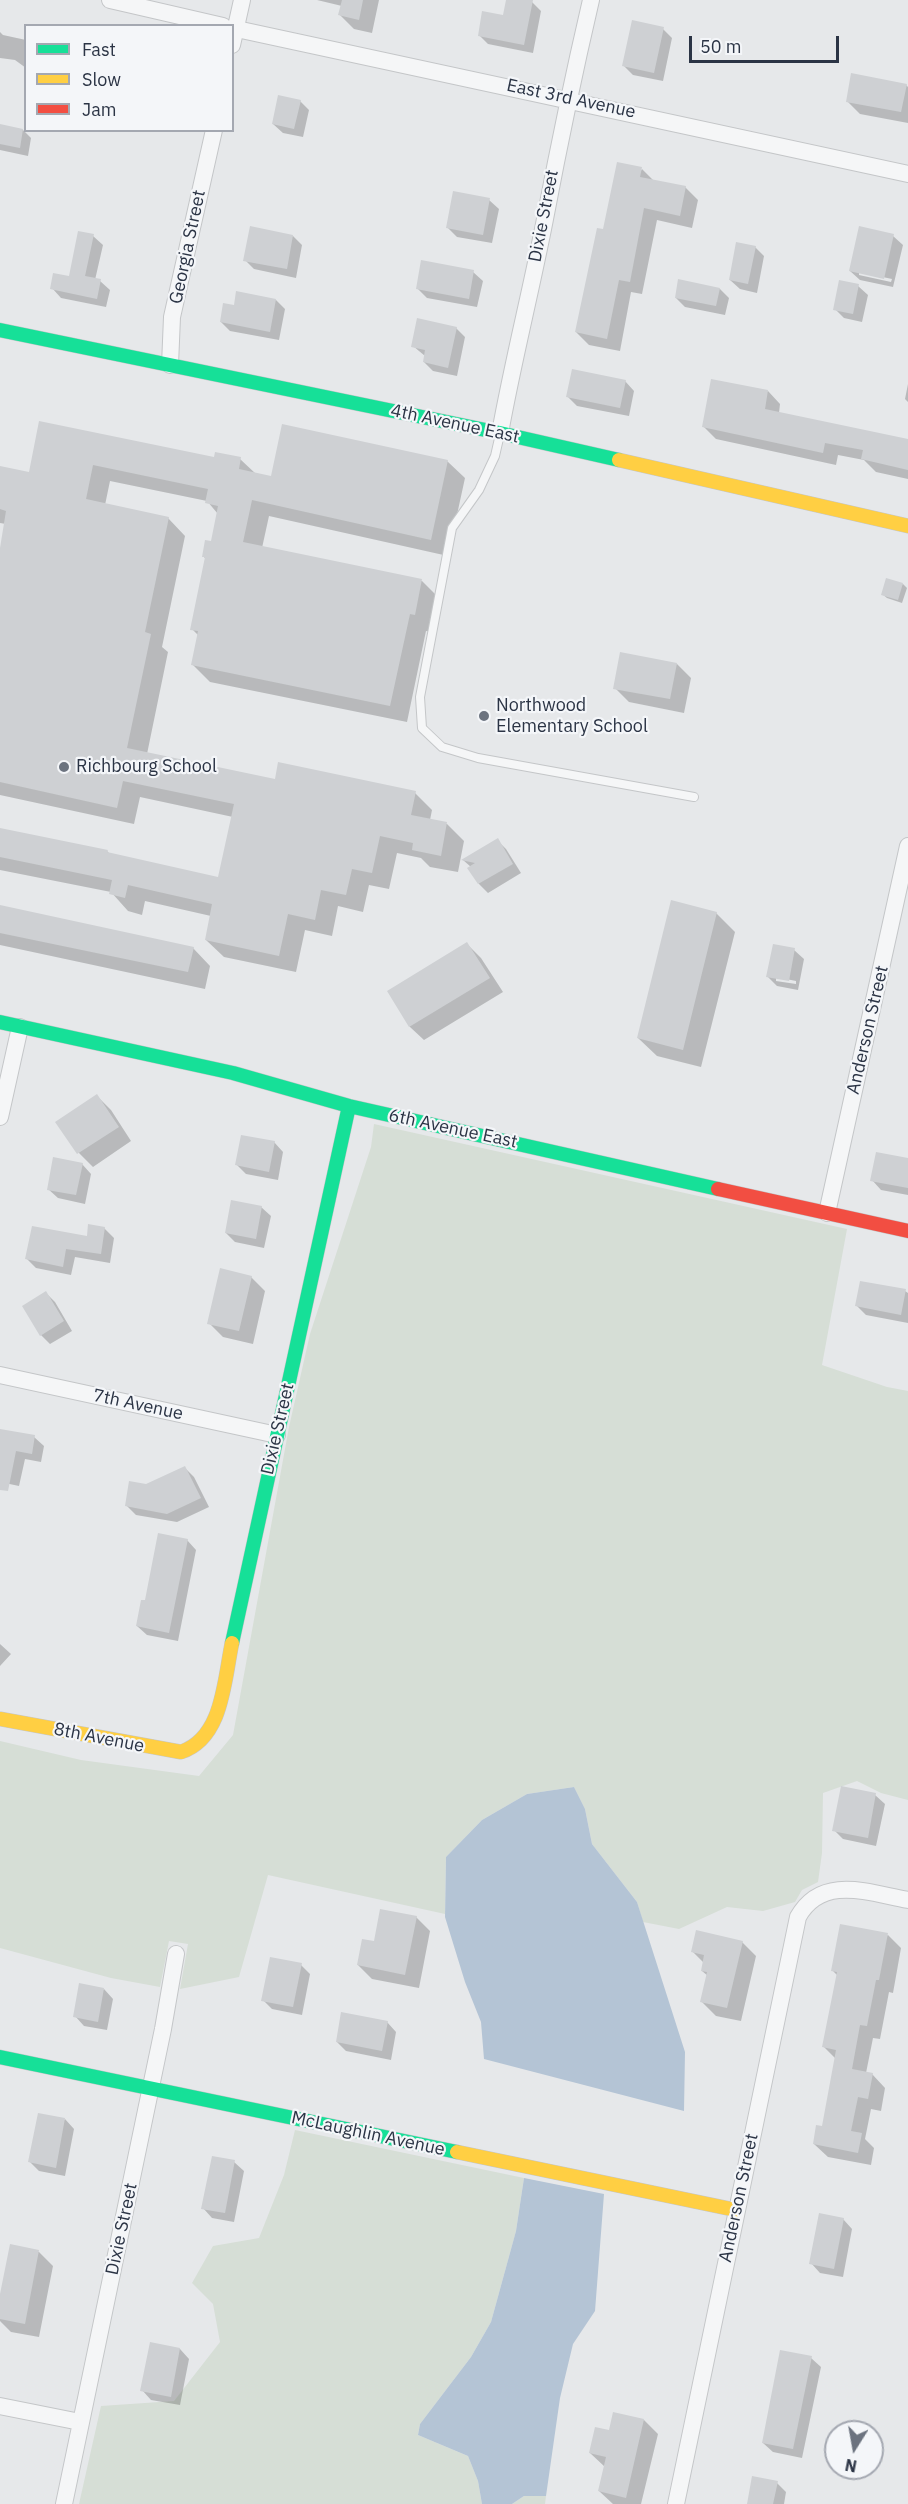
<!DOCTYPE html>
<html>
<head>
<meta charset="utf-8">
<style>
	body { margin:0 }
	#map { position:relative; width:908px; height:2504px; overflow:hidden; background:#e6e8ea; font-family:"IBM Plex Sans",sans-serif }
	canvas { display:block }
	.legend { position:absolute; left:24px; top:24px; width:210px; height:108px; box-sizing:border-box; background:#f4f6f9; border:2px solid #a4a8b1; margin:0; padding:8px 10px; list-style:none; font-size:18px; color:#2b3445 }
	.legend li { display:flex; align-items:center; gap:12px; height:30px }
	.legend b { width:30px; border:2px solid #a4a8b1 }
	.north { position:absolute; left:824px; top:2420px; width:60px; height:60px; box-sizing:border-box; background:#f4f6f9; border:2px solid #a4a8b1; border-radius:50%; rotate:191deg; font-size:16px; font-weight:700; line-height:24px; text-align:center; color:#2b3445 }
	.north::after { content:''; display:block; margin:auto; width:21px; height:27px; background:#6c737f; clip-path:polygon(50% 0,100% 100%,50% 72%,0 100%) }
	.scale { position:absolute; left:689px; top:36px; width:150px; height:27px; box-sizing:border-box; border:3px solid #2b3445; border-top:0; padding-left:8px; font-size:18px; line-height:21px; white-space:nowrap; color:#2b3445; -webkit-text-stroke:4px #f4f6f9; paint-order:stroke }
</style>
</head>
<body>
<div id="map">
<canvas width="908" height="2504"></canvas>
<ul class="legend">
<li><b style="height:8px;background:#16e098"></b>Fast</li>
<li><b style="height:8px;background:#ffcf43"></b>Slow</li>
<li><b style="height:8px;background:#f24e42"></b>Jam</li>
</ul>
<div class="north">N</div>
<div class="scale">50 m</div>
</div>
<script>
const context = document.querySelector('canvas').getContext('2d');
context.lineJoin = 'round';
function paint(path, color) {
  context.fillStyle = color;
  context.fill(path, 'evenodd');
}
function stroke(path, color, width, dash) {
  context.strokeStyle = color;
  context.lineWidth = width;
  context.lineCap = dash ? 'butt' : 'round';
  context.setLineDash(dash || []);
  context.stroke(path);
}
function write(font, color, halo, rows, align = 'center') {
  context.font = font + ' "IBM Plex Sans",sans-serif';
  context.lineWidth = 4.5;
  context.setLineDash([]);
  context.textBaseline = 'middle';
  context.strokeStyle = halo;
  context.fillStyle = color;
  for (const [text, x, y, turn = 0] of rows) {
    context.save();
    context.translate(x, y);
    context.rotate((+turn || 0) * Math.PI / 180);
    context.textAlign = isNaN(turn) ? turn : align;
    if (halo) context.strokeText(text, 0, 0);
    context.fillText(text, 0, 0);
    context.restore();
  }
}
const green = new Path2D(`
	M374,1124l473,105 -25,136 65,22 21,4v409l-27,-7 -24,-12 -34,12 -1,60 -4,29 -16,8 -7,12 -32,9 -36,-4 -48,22 -36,-7 -6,-20 -45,-58 -7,-35 -11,-22 -47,7 -45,26 -36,37 -1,57 -177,-39 -29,102 -59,12 8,-45 -19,-3 -9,46 -49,-9 -111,-30v-207l81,19 118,16 34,-41 56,-308 21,-93 61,-187z
	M295,2130l229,48 -8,53 -25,91 -20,35 -51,67 -2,11 50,21 10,25 4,23h-403l22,-98 73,-5 46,-59 -7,-38 -21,-21 21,-37 46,-8 25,-63z
	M524,2496h22l-1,8h-33z`);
const water = new Path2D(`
	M574,1787l11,22 7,35 45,58 48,150 -1,59 -200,-52 -3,-37 -16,-40 -20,-65 1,-60 36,-37 45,-26z
	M524,2178l80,16 -9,117 -22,33 -13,54 -14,98h-22l-12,8h-30l-4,-23 -10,-25 -50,-21 2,-11 51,-67 20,-35 25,-91z`);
const shadow = new Path2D(`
	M317,0h62l-7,33 -18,-4 -14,-14 2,-9z
	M508,0l24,2 9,9 -8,42 -45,-9 -9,-9 26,-18z
	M663,29l9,9 -9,43 -30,-6 -9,-9z
	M0,32l3,3 23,5v28l-11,-8 -15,-2z
	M906,85l2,2v36l-48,-9 -13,-13z
	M300,101l9,9 -6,27 -20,-4 -10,-9z
	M0,126l23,4 8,8 -3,18 -28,-6z
	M642,169l12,12 31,6 13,13 -6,28 -35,-8 -15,74 -11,-2 -11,59 -31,-6 -13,-13 28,-101z
	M489,200l10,9 -7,34 -35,-6 -10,-10z
	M93,236l10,9 -8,35 5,1 10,9 -4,17 -45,-9 -9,-10 18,-10z
	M293,236l9,9 -6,33 -42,-9 -9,-9z
	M893,236l10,9 -10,42 -33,-7 -10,-9zM859,272l33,7 -1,3 -32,-7z
	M755,247l9,9 -7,37 -17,-4 -10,-9z
	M473,272l10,9 -6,26 -50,-9 -10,-10z
	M858,286l10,9 -6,27 -18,-4 -9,-9z
	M720,289l9,9 -4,17 -40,-8 -9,-9z
	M276,300l9,9 -6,31 -49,-9 -9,-9 14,-15z
	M456,328l9,9 -8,39 -24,-5 -9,-9 1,-6 -12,-10z
	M625,381l9,10 -5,25 -52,-10 -9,-9z
	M908,384v18l-3,-3z
	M768,391l12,13 -1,9 129,28v38l-32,-7 -12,-12 -26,-5 -2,10 -120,-26 -13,-13z
	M41,423l174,36h25l16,15 16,3 175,-16 18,17 -17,78 -179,-40 -7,32 160,33 17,17 -7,34 -6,-1 -19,91 -197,-40 -17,-17 6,-29 -7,-7 14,-70 -3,-3 9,-14 6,-28 -11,-13 -97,-20 -5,24 63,13 17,18 -23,111 6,5 -21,102 129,27 139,12 17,17 -2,10 17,4 17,17 -6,31 -28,-5 -9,-9 -24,-5 -8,36 -20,-4 -6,27 -25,-6 -6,30 -27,-6 -9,42 -72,-15 -18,-17 5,-24 -66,-15 -3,14 -14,-4 -17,-19 -111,-22v-40l107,21 3,3 109,24 14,-61 -93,-20 -6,27 -134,-29v-240l6,-31 -6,-1v-56l30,7z
	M903,584l4,4 -5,15 -15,-5 -5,-4z
	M677,664l14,14 -7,35 -55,-11 -14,-14z
	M497,840l9,9 15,24 -33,20 -9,-9 -8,-17 -8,-7z
	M0,906l193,42 17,18 -5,23 -205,-44z
	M716,913l19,19 -34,135 -44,-11 -19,-18z
	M467,944l14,14 22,34 -79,48 -14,-13 -21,-35z
	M794,950l10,9 -6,31 -21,-4 -9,-9zM776,977l20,4v3l-20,-3z
	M97,1096l14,14 20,31 -38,26 -14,-14 -22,-31z
	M274,1142l9,10 -5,28 -32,-6 -9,-9z
	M908,1160v35l-27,-5 -9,-10z
	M82,1164l9,10 -6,30 -27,-6 -10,-9z
	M261,1207l10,9 -7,32 -29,-6 -9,-9z
	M104,1228l10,10 -4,25 -35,-6 -4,18 -35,-7 -9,-9 61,-21z
	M251,1277l14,14 -12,53 -30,-7 -14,-14z
	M905,1291l3,2v30l-42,-8 -9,-9z
	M46,1293l9,9 17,29 -22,13 -9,-9z
	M0,1430l34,7 10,9 -3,16 -16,-3 -6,27 -19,-4z
	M185,1468l9,9 15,30 -32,15 -41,-7 -10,-10 21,-19z
	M187,1540l9,10 -18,91 -31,-6 -10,-9 9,-24z
	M0,1644l11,10 -11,12z
	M875,1795l10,9 -9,42 -33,-7 -9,-9z
	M416,1917l14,14 -11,57 -47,-9 -14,-14 17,-22z
	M888,1935l13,13 -8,45 -4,-1 -9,47 -7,-1 -7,35 6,1 13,14 -4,23 -10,-2 -6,30 9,9 -3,17 -43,-8 -14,-13 9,-17 13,-68 -12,-12 14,-71 -5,-5z
	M742,1942l14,14 -15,65 -25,-5 -14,-14 6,-26 -6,-5 2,-8 -12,-12z
	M301,1965l9,9 -8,41 -30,-6 -9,-9z
	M104,1989l9,10 -6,31 -23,-4 -9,-10z
	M387,2022l9,10 -5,28 -45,-9 -9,-9z
	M65,2119l9,10 -9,47 -26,-5 -9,-9z
	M234,2162l10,9 -10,51 -22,-4 -9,-10z
	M843,2219l9,10 -9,48 -23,-4 -9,-10z
	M11,2246l28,6 14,14 -14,71 -28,-5 -11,-11v-19z
	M151,2344l29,5 9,10 -9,46 -29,-5 -9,-10z
	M811,2358l10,9 -19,91 -29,-6 -10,-9z
	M644,2420l14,14 -17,70h-28l-14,-13 6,-24 -15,-14 20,-21z
	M777,2483l9,9 -2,12h-36z`);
const building = new Path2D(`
	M342,0h21l-4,20 -21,-5z
	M506,0h27l-9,45 -46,-9 4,-25 21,4z
	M632,20l32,7 -10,46 -32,-7z
	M851,73l56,11 -6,28 -55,-10z
	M278,95l23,5 -7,29 -22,-5z
	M0,124l23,5 -3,19 -20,-4z
	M617,162l25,5 -2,10 46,9 -6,30 -36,-8 -14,74 -11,-2 -12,59 -32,-7 22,-104 6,1z
	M453,191l37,7 -7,37 -37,-7z
	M250,226l43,9 -6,34 -44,-8z
	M859,226l35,8 -10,45 -35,-8z
	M78,231l16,3 -9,42 16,3 -4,20 -47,-10 3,-16 16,3z
	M736,242l20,4 -8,38 -19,-4z
	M421,260l53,10 -5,29 -53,-10z
	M678,279l42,9 -4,18 -41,-8z
	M839,280l20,4 -6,30 -20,-4z
	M236,291l40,8 -6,33 -50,-10 3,-19 11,2z
	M417,318l40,9 -9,41 -25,-6 2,-12 -14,-3z
	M572,369l54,11 -6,28 -54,-11z
	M711,379l57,11 -3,19 143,30v31l-47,-11 2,-9 -38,-7 -2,10 -121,-26z
	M39,421l175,36 1,-5 26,5 -2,12 32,7 11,-52 166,36 -17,80 -179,-40 -9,42 179,37 -7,36 -5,-1 -20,92 -199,-41 7,-34 -8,-1 15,-73h-3l3,-17 6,1 7,-35 -13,-3 3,-14 -115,-24 -7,34 83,18 -24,115 6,2 -24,114 148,31 3,-17 138,29 -5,24 36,7 -6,34 -29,-6 1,-7 -33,-7 -8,37 -20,-4 -6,26 -25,-5 -6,30 -27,-6 -9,42 -74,-16 7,-36 -84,-19 -3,13 -16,-4 3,-14 -112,-23v-29l108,22 -1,2 111,25 16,-73 -111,-23 -6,27 -117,-26v-234l6,-37 -6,-2v-43l29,6z
	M886,578l17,5 -5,17 -17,-5z
	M620,652l57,11 -7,36 -57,-10z
	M498,838l15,26 -35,20 -11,-16 8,-5 -14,-3z
	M671,900l46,12 -34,138 -46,-12z
	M0,905l194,42 -6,25 -188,-39z
	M467,942l23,36 -81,49 -22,-36z
	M773,944l22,4 -6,33 -23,-4z
	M97,1094l22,33 -42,27 -22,-32z
	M241,1135l34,6 -6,31 -34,-7z
	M876,1152l32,6v30l-38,-7z
	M53,1157l30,6 -7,32 -29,-5z
	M231,1200l31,6 -6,33 -31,-6z
	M88,1224l17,3 -4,27 -35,-5 -3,18 -38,-8 7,-33 55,10z
	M220,1268l32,8 -13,55 -32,-7z
	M860,1281l46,8 -5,26 -46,-9z
	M46,1291l18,30 -24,15 -18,-30z
	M0,1429l35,6 -3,19 -16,-3 -8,40 -8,-1z
	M185,1466l16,32 -34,16 -42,-8 4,-25 17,3z
	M158,1533l30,6 -19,94 -33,-7 5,-26h4z
	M841,1786l35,7 -8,45 -36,-7z
	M380,1909l37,7 -12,59 -48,-10 5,-26 12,2z
	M840,1924l48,9 -9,47h-3l-9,46 -7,-1 -8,44 21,4 -5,26 -10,-2 -7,34 11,2 -4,20 -45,-9 3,-19 6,1 14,-76 -14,-3 15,-75 -6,-1z
	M696,1930l47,11 -16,67 -27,-6 7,-30 -6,-1 3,-16 -13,-3z
	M270,1957l32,6 -9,44 -32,-6z
	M79,1983l25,5 -6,34 -25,-5z
	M341,2012l47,9 -6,30 -46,-9z
	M38,2113l27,5 -9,50 -28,-6z
	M212,2156l23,4 -10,53 -24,-4z
	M819,2213l25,5 -10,51 -25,-5z
	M10,2244l29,6 -14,74 -25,-5v-25z
	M150,2342l30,6 -9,49 -31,-6z
	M780,2350l32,6 -19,93 -31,-6z
	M613,2412l31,7 -18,79 -28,-7 8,-34 -17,-4 6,-26 14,3z
	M752,2476l26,5 -5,23h-26z`);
const lane = new Path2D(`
	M500,434l-5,22 -16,34 -27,38 -32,169 2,31 20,19 36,11 216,39`);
const street = new Path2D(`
	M110,0l113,26
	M232,28l676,146
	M232,45l10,-45
	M170,365l2,-48 42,-187
	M500,433c13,-72 31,-142 45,-214 14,-74 29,-146 46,-219
	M0,1117l20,-90
	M827,1213l81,-367
	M0,1375l277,60
	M0,2406l80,16
	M64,2504l99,-475 13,-75
	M676,2504l122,-587c24,-43 71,-24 110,-17`);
const fast = new Path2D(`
	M0,330l500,103 119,27
	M0,1022l233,51 116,33 369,83
	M232,1643l117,-537
	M0,2057l457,95`);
const slow = new Path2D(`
	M619,460l289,66
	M0,1719l181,33c42,-14 43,-71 51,-109
	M457,2152l279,58`);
const jam = new Path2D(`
	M718,1189l190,42`);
const markers = [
	[484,716,6,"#6c737f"],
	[64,767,6,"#6c737f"]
];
const streetNames = [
	["East 3rd Avenue",571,99,12],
	["Dixie Street",544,216,-79],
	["Georgia Street",188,247,-78],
	["4th Avenue East",455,424,12],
	["Anderson Street",868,1030,-77],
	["6th Avenue East",453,1129,12],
	["7th Avenue",138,1405,12],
	["Dixie Street",278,1429,-77],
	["8th Avenue",99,1738,11],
	["McLaughlin Avenue",368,2134,12],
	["Anderson Street",739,2198,-78],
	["Dixie Street",122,2229,-78]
];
const poiNames = [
	["Northwood",496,706],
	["Elementary School",496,727],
	["Richbourg School",76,767]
];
paint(green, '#d6ded6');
paint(water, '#b4c4d5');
paint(shadow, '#0003');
paint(building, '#ced0d3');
stroke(lane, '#c4c6c8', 10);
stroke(street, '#c4c6c8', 18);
stroke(fast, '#c4c6c8', 15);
stroke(slow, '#c4c6c8', 15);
stroke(jam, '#c4c6c8', 15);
stroke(lane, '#f5f6f7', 8);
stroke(street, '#f5f6f7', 16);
stroke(fast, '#16e098', 14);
stroke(slow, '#ffcf43', 14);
stroke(jam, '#f24e42', 14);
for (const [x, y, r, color] of markers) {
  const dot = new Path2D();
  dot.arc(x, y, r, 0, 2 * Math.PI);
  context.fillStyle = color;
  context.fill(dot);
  stroke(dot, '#f4f6f9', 2);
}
write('18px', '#2b3445', '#f4f6f9', streetNames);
write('18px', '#2b3445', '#f4f6f9', poiNames, 'left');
</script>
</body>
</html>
